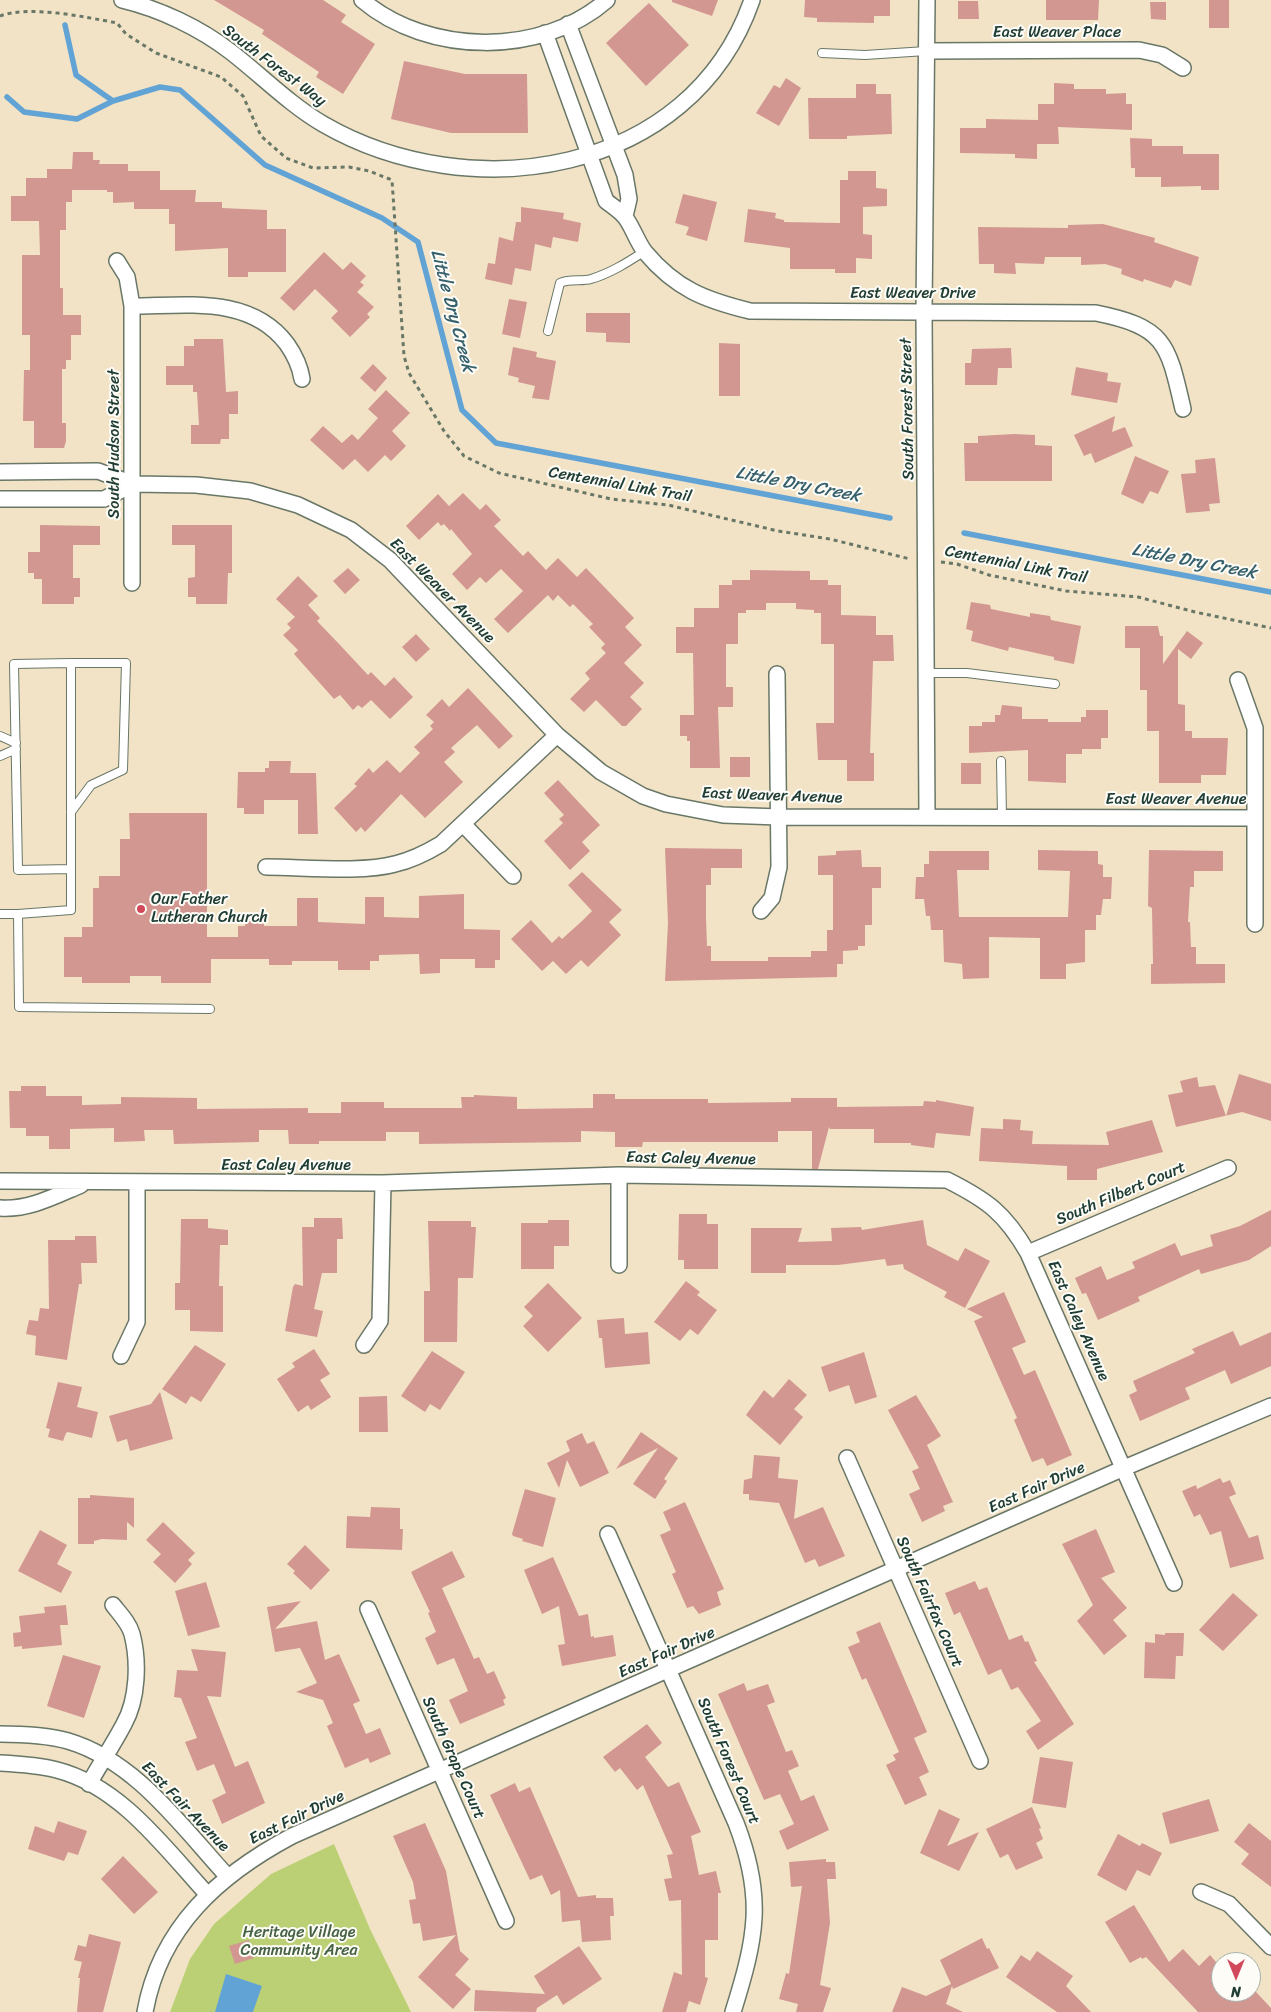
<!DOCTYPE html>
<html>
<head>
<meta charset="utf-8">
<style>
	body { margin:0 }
	#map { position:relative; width:1271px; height:2012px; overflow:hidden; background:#f2e3c6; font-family:Sriracha,sans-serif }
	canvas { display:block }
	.north { position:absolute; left:1211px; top:1952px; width:50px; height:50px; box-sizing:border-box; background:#fdfcf7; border:1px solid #a4b0a9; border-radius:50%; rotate:180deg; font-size:14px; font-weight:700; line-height:20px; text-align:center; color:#1f3d34 }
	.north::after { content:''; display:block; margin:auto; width:18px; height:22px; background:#d1495b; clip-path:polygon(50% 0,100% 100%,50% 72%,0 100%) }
</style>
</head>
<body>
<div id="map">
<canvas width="1271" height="2012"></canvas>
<div class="north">N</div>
</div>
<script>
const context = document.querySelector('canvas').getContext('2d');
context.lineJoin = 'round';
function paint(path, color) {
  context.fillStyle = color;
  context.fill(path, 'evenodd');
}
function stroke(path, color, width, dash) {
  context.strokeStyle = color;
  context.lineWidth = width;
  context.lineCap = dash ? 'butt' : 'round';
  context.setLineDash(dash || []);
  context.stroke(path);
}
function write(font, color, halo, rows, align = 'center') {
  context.font = font + ' Sriracha,sans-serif';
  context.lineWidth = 4;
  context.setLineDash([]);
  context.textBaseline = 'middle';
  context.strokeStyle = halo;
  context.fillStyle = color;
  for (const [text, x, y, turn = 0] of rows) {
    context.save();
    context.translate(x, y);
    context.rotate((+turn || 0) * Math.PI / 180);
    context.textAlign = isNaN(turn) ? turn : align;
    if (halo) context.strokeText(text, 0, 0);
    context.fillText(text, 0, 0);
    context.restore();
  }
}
const green = new Path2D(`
	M334,1844l36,85 41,83h-241l20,-53 24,-35 57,-50z`);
const water = new Path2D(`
	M226,1974l36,12 -9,26h-38z`);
const stream = new Path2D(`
	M65,25l11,50 37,26
	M7,97l17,15 53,7 36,-18 47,-14 20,3 85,75 117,53 36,24 44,168 34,33 394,75
	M964,533l307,59`);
const building = new Path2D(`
	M214,0h109l23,15 -5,7 34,22 -32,50 -27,-17 3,-5 -57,-38 2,-4z
	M672,0h46l-6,16 -40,-14z
	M805,0h85v16h-16v7l-57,-1v-4l-13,-1z
	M1046,0h53l-1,20h-52z
	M1209,0h20v28h-20z
	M958,1h20l1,18h-21z
	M1150,2h16v18l-15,-1z
	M649,3l40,42 -43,41 -40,-43z
	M404,61l61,13h62l1,59h-77l-60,-14z
	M786,78l15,10 -22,38 -23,-13 18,-28 6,3z
	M1054,83l20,1v5h32v5l20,-1v11h6v26l-74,-3 1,17h-22v15l-22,-1v-4l-55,-1v-25h26v-9l52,1v-16h16z
	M856,84h20v10h15l1,40 -45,2v3h-38l-1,-41h48z
	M1130,138l22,1v7h31v8h36v36h-18v-4l-40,1v-10h-26v-9h-4z
	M73,152h20v8h7l-1,4h29v7h32v19h36l-1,12h27v6l45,2v19h19v43h-38v5h-20v-29l-53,3v-27h-6v-15h-35v-7l-21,1v-11h-6v-2h-35v12h-6v28h-6v58h3v27h18v20h-10v25h-5v9h-4v54h4v18l-2,7h-30v-27h-11l1,-51h6v-35h-8v-80h18l-1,-34h-28v-25h15v-18h21v-9h25z
	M848,171h28v17l11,1v17l-24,1v27l9,1v24l-16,-1v15h-21v-4h-45v-21l-46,-6 4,-33 28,4 -1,5 9,2v2l56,1v-43h8z
	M683,194l34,8 -10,39 -21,-6 3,-8 -14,-4z
	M521,207l43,6 -1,6 18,4 -3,19 -25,-5 -2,11 -16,-4 -4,27 -16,-3 -3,17 -27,-6 3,-16 7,1 4,-27 14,4 3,-19h5z
	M1103,224l52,14 -1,4 45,15 -8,29 -16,-6 -4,8 -27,-9 -1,3 -22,-8 1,-5 -17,-5 -24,1v-8h-36l-1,7 -29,-1 1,11 -22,-1v-9h-15l-1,-37 90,1v-3z
	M324,252l19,18 8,-8 15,14 -6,6 4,3 -7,7 17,15 -7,7 3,3 -20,20 -19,-19 7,-7 -23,-22 -21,22 -14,-13z
	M509,299l18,3 -7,36 -18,-4z
	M586,313h44v30l-24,-1v-9l-20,-1z
	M194,339h29l3,53 12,-1v23h-9v25h-8l-1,5h-29v-19h8l-2,-33h-4v-7h-27v-19h18v-20h10z
	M719,343l21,1v52h-21z
	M513,347l24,5 -1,5 20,4 -7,39 -17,-2 3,-12 -17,-4 1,-4 -11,-3z
	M1011,348l1,20h-14l-1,17h-32v-22h6l1,-14z
	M373,364l14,14 -12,14 -15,-14z
	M1076,367l32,6 -1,8 14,2 -4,20 -46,-8z
	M386,390l24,23 -18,18 14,15 -15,15 -6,-6 -17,17 -13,-13 -12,11 -33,-30 13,-14 19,17 10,-9 6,6 20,-22 -10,-9z
	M1115,416l-3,16 13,-5 8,19 -38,17 -4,-10 -7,3 -10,-21z
	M1014,434l21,1v10l17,1v35h-87l-1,-38h14v-7z
	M1135,456l34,15 -11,23 -8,-3 -7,13 -22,-10z
	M1215,458l5,45 -11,1 1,7 -24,2 -5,-39 15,-1 -1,-13z
	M463,493l17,17 6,-6 15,16 -7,6 29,30 5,-5 18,19 12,-12 19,19 9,-9 48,50 -9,9 17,18 -18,18 20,20 -14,14 12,12 -16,17h-4l-26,-26 -12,12 -14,-13 20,-20 -5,-6 21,-20 -5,-5 4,-4 -16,-17 4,-3 -20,-20 -3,3 -12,-12 -5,6 -5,-6 -40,38 -14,-14 29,-28 -22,-22 -15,14 -6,-6 -13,13 -15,-16 20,-20 -21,-25 -1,2 -6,-7 -3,2 -3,-4 -19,18 -13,-14 32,-32 11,12z
	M40,525l60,1v19h-27v33h7v19h-6v7h-32v-25h-8v-6h-6v-21h12z
	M172,525h60v48h-4l-1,31h-31v-7h-8v-19l7,-1v-32h-23z
	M348,568l12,12 -15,14 -12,-13z
	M750,570l60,1v9h18v5h13v30l35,1v19h17l1,26h-21l-3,92h4v28h-27v-21h-29l-2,-37h18v-79h-13v-31h-7v-3l-18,-1v-6h-30v7h-20v3h-8v31h-12v43h7v20h-15l2,61h-30v-27h-3v-5h-7v-21h14l-1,-62h-17v-26h18v-19h25v-23h13v-5h18z
	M298,576l20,20 -10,9 12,13 -3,3 23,24 28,30 3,-3 14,14 9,-9 19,20 -23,22 -19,-19 -9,8 -4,-3 -5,5 -13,-15 -6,4 -40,-45 4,-4 -15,-15 8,-7 -4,-4 8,-7 -19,-18z
	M971,602l19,3 1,4 39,8v-4l20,3 1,4 30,6 -7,38 -20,-4v-3l-45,-10 -1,4 -37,-10 2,-10 -7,-2z
	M1125,626h33l2,10h3v28l24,-33 16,12 -12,16 -13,-10v55l7,1v26h7v7h36l-2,37h-25v8h-42v-52h-12v-41h-7v-42h-15z
	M416,634l14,15 -14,13 -14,-15z
	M468,688l45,48 -14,13 -22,-24 -26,23 4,4 -11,10 19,20 -38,36 -24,-24 -36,38 -4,-5 -5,5 -22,-24 23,-22 -3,-2 15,-16 4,5 14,-13 13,13 20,-20 -6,-6 19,-18 -3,-3 4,-4 -8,-7 16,-16 7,8z
	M1002,705l20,2v12h26v3h33v-5h5v-7h22v28h-7v11h-19v5h-16v29l-38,-2v-31l-59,3v-27h13v-4h13v-7h5z
	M730,757h20v20h-20z
	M269,761h22l-1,12h26l2,61h-20v-34h-34v14h-20v-6h-7l1,-36h27v-4h4z
	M961,763h20v21h-20z
	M558,780l42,45 -18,17 8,9 -20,19 -26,-29 19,-18 -4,-4 5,-4 -20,-22z
	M129,813h78v124h31v-11h7v-5h19v5h33v-28h21v24l47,2v-27h19v20l35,1v-22l45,-2v35l36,1v30h-5v8h-20v-9h-35v14l-20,1 -1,-20 -40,1v6h-9v9h-32v-9h-46v4h-23v-6h-58v24h-50v-7h-31v7h-48v-6h-18v-40h18v-10h11v-39h6v-12h21v-37h10z
	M665,848l77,1v19h-31v17h-5v33l1,28h4v15h57v-4h43v-6h16v-21h6v-55h-15v-19l18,-1v-4l25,-1 1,17h19v21h-9v37h-7v21h-7v4l-15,1v13h-6v13l-172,4 3,-58z
	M1038,850l60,1v13l5,1v12h9l-1,22h-8l-2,16h-5v15h-11v32l-19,2v15h-26v-41l-51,-1v41l-26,1 -1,-15 -18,-2 -1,-32h-12l-1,-14h-4l-2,-17h-9l1,-22h8v-13h5v-13h60v19h-32l2,47h109l2,-46 -32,-1z
	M1149,850l74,1v20h-29v16h-4l-2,35h2l1,25h5v17h29v19l-74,1v-20h2l-1,-56 -4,-2z
	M582,872l40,38 -13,12 12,13 -33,32 -7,-7 -15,14 -13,-13 -11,10 -31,-32 20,-19 21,23 7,-7 3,3 20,-18 10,-10 -24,-26z
	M1239,1074l32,10v37l-29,-9 -66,15 -8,-32 15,-3 -3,-11 17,-4 2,10 16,-2 11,31z
	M21,1086h25v10h36v9l39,-1v-7l76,1v11l111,-1v5h33v-11h43v6h78l-1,-11h13v-2l43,2v12l76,-1v-14h22v5h93v4l83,-1v-4h46v9l86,-1 1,-5 12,1v-2l38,7 -4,29 -34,-3 -2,15 -23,-3v-2h-37v-14h-44l-1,-2 -11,42h-6v-38h-34v11h-135l-1,5h-27v-15l-34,-1v11l-162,2v-12h-33v9h-67v3h-30l-1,-14h-29v12l-85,2 -1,-14h-29l1,11 -31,1v-14l-44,1v20h-21v-13h-23v-8h-16l-1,-37h12z
	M1003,1119l18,1 -1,10 13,1 -1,13 77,1 -3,-13 46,-12 11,32 -66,17v11h-30v-14l-88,-5 2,-33 22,1z
	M1271,1210v36l-22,14 -48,14 -2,-5 -61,28 2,4 -42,19 -12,-27 -4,1 -7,-16 26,-12 6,14 28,-12 -3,-6 43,-19 6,13 32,-10 -3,-11 30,-9z
	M679,1214h28v10h11v45h-34v-9h-6z
	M314,1218h28l1,21h-6v34h-15l-8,36 9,2 -6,26 -32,-6 8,-44 2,-3 8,2 -1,-59h12z
	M181,1219h27v9l20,2v15h-8l-1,41h4v46l-33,-1v-21h-15v-27h5z
	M548,1220h21v26h-15v23h-33v-46h27z
	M923,1220l4,25 31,16 7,-13 25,13 -25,47 -21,-11 3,-5 -43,-23 -1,-5 -16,2 -2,-7 -47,6h-52v8h-35v-45h51l-4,14 34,-1 -1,-13 30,-1 1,3z
	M428,1221h43v6h5l-3,51h-15l-1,64h-33v-51h6z
	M75,1236h21l1,27h-16l1,21h-3l-12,76 -32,-5 1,-19 -10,-2 3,-14 9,1 2,-13 9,1 -1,-69h27z
	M686,1281l14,11 -3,3 20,15 -19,25 -8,-6 -10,12 -26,-19z
	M548,1283l34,35 -34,34 -25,-26 10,-10 -9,-9z
	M1004,1292l22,50 -14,6 12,27 11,-5 37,85 -25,11 -4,-8 -11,4 -18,-42 3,-2 -43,-97 9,-4 -16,-8z
	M624,1318l1,16 23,-2 2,32 -45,4 -3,-30h-3l-2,-18z
	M1233,1331l7,15 31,-14v34l-40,18 -6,-14 -40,18 5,11 -50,22 -11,-26 8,-4 -4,-10 62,-28 -3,-4z
	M195,1345l31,19 -25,38 -10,-6 -5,8 -24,-15z
	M314,1349l16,25 -10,6 11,17 -20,13 -3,-5 -10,7 -21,-33 18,-12 -3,-4z
	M432,1351l33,21 -25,38 -10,-6 -5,8 -24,-16z
	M864,1352l13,45 -22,7 -6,-19 -20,7 -8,-25z
	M789,1379l18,16 -13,14 9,8 -23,28 -34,-30 18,-25 9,8z
	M58,1382l24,5 -5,20 21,5 -6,26 -24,-6 -2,1 -3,8 -15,-4 2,-8 -4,-1z
	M160,1392l13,47 -43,12 -3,-12 -10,3 -8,-26 42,-12z
	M916,1395l25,41 -14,9 26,57 -10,4 2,5 -23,11 -13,-28 11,-5 -8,-18 7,-3 -31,-58z
	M387,1396l1,36h-29v-35z
	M641,1432l37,26 -14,21 3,2 -12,18 -22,-15 25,-36 -42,21z
	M582,1433l5,11 7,-3 15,32 -29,14 -13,-27 -8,28 -12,-25 23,-12 -4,-10z
	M754,1455l26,2 -2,21 20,2 -4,39 29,-12 22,49 -26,11 -4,-8 -10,4 -26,-60 -30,-3v-6h-6l1,-14 8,-2z
	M1220,1478l3,5 7,-3 6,14 -7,3 20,41 9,-3 6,24 -34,9 -9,-37 -11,4 -10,-21 -6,3 -12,-26 14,-6 1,4z
	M525,1489l31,9 -13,49 -21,-6 1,-2 -10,-3 -1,-2z
	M90,1495l44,3v30l-7,-6v18l-25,-1 -8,2v3h-16v-46h12z
	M685,1502l39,87 -7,3 4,13 -22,9 -6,-8 -6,2 -15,-34 4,-2 -16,-37 11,-5 -8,-18z
	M371,1507l29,1v21h3l-1,21 -56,-2 1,-32 23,1z
	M163,1522l32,31 -7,7 4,4 -17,19 -22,-21 8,-8 -15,-14z
	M1096,1529l19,43 -14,6 26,30 -14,12 14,16 -23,19 -27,-34 16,-16 -31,-61z
	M40,1530l27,15 -10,19 15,8 -11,21 -43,-22z
	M305,1545l25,25 -19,20 -18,-17 2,-2 -8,-7z
	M452,1551l13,26 -23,11 32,71 5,-2 8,17 7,-3 12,27 -3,2 2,5 -45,19 -11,-24 19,-9 -14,-33 -17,7 -12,-27 11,-6 -8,-19 2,-1 -19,-40z
	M553,1557l26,59 9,-2 3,23 3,-1v2l19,-3 3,21 -54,10 -4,-21 7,-1 -6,-38 -17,8 -18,-44z
	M975,1581l4,9 8,-3 22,53 13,-5 3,7 3,-1 9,20 -3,1 40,62 -36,26 -12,-19 15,-10 -23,-34 -7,3 -10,-21 -13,6 -28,-63 -6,3 -9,-22z
	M206,1582l14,45 -32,9 -13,-45z
	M1233,1593l25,22 -35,36 -24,-21z
	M301,1601l-26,28 42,-8 8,39 14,-6 21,47 -7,3 13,30 14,-6 11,26 -21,9 -2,-5 -23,10 -18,-42 6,-3 -10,-23 -27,-8 21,-9 -17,-35 -25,4 -8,-45z
	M66,1605l2,20h-8l2,20 -40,4v-3l-8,1 -1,-14 8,-1 -2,-16 26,-3 -1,-6z
	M880,1622l47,110 -13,6 15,34 -10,5 8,18 -22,10 -19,-40 10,-5 -3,-5 6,-3 -33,-74 -4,2 -14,-33 12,-5 -4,-10z
	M1165,1633h19l-1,23h-7l-1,23 -31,-1 1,-36 10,1v-9l10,1z
	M191,1649l35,3 -5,45 -14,-1 28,71 13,-6 17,42 -43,21 -10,-24 14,-7 -12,-29 -17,7 -12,-29 12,-4 -16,-40 -7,-1 3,-27 21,1z
	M63,1655l38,11 -17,52 -37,-12z
	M744,1683l3,8 21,-7 7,18 -8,3 19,47 6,-2 7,16 -11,5 13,30 13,-6 15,35 -42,20 -8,-19 15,-7 -14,-30 -16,6 -46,-106z
	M647,1724l15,19 -17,14 23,30 11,-5 22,50 -10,4 8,39 17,-4 5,22h-3v47h-13v37l3,1 -8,27 -11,-4 -3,11h-24l12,-40 8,3 -1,-75 -12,1 -5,-22 8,-1 -5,-23 6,-1 -30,-69 -6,5 -17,-22 -5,4 -12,-15z
	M1040,1757l33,5 -7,46 -34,-5z
	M515,1783l4,9 11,-5 48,110 18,-2v3h17l1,18h-4l1,24 -29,2 -2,-22 -18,2 -2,-32 -9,5 -9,-20 -12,5 -40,-85z
	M1209,1799l10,32 -49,13 -8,-31z
	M1032,1807l9,21 -2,1 4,10 -7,4 7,15 -27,12 -8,-16 -8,4 -14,-29z
	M939,1809l21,10 -13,27 32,-14 -20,39 -39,-18z
	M58,1821l29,10 -9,24 -10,-3 -4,9 -36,-12 7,-23 19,7z
	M425,1823l21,48 14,80 9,8 -14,16 16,14 -18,20 -35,-32 38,-42 -33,6 -3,-18 -7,1 -4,-24 7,-1 -3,-17 -20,-46z
	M1249,1823l22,18v46l-30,-23 8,-10 -15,-12z
	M1118,1834l22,12 2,-3 20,10 -12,23 -13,-6 -11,21 -29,-16z
	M123,1856l35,36 -24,22 -33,-35z
	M826,1859v3h9l1,17h-9l3,44 -10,62 11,3 -8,24h-27l2,-8 -19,-5 7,-26 3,1 13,-88 -11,1 -2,-25z
	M1134,1905l35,57 14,-13 16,17 11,-11 11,13v24h35l15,16v4h-73l-52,-55 -4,2 -1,-2 -11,6 -25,-41z
	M89,1934l32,8 -18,70h-26l3,-34h-2l4,-16 -8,-2 4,-15 8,2z
	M982,1938l5,11 2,-1 10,20 -46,21 -1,-3 -6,18 17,8h-71l10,-25 24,9 25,-12 -11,-24z
	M249,1940l5,18 -19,6 -6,-18z
	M579,1946l23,33 -39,26 -6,-10 -20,13 -1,4 -62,-1 1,-21 70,4 -11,-18z
	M1037,1951l36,25 -7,10 25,26h-34l-51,-35 15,-22 9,6z`);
const path = new Path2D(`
	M0,16c30,-11 85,1 117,7l9,11 30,19 65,24 22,19 18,40 25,22 27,10 36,-1 20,4 23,9 12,176 5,17 35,58 20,25 35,17 112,26 57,6 110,26 52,8 80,20
	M941,562l16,2 32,11 77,16 72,6 57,15 76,16`);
const lane = new Path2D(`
	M822,53l43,2 61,-4
	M548,331l12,-48c11,-5 21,-1 31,-4 20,-6 37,-17 54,-28
	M71,663l-57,1 4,206 53,-1
	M927,673h40l88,11
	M0,736l16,7
	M0,756l16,-7
	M1001,761l1,56
	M0,914h18l1,93 191,2
	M18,914l53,-4v-247h55l-3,107 -32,15 -20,27`);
const street = new Path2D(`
	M122,0c38,9 78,28 109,52 31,24 58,52 92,72 147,85 368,52 429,-124
	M362,0c66,56 180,57 245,0
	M927,0l-3,312 3,505
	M568,24l57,151 4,24 -4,17
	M545,33l61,168c6,5 13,9 18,15 7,7 13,26 21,36 31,37 60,48 105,59l346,2c70,14 72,31 87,96
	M926,51l213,-1 23,5 21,13
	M117,261l10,16 5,29v277
	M132,306c54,0 118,-11 155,38 7,10 13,22 15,35
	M0,472l98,-1 35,13 63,1 54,6 48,14 53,25 39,30 167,175 44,37 42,24 23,8 57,11 56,2 476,1
	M0,499h104l29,-15
	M1238,680l17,48v196
	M463,824l50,52
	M266,867c36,0 97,6 129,-3 17,-4 31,-11 46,-20l116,-109
	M761,911l11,-13 7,-31 -2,-193
	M619,1175v90
	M0,1181l383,2 236,-8 328,5c40,20 58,33 81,73l146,330
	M0,1208c29,2 55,-12 81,-23
	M1028,1253l200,-85
	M364,1345l16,-24 3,-138
	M121,1356l16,-34v-139
	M847,1458l133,303
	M608,1534l128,289c29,75 20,115 -3,189
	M368,1609l138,312
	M0,1734c23,0 46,1 68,7 68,20 114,86 160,136
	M0,1763c19,1 38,2 57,7 63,16 108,78 150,124
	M89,1784c11,-20 24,-39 35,-60 14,-25 15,-63 8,-90 -3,-11 -12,-20 -19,-29
	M1201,1892l28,12 42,43
	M145,2012c15,-85 74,-137 147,-176l832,-368 147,-62`);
const markers = [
	[141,909,5,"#d1495b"]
];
const streetNames = [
	["East Weaver Place",1057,33],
	["South Forest Way",274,66,37],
	["East Weaver Drive",913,294],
	["South Forest Street",908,409,-91],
	["South Hudson Street",115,444,-90],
	["Centennial Link Trail",620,485,10],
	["Centennial Link Trail",1016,565,11],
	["East Weaver Avenue",442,591,45],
	["East Weaver Avenue",772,796,2],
	["East Weaver Avenue",1176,800],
	["East Caley Avenue",691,1159,1],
	["East Caley Avenue",286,1166],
	["South Filbert Court",1121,1194,-23],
	["East Caley Avenue",1078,1321,66],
	["East Fair Drive",1037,1488,-24],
	["South Fairfax Court",929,1602,66],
	["East Fair Drive",667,1653,-24],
	["South Grape Court",453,1758,66],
	["South Forest Court",728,1761,67],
	["East Fair Avenue",185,1807,46],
	["East Fair Drive",297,1818,-26]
];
const poiNames = [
	["Our Father",151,900],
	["Lutheran Church",151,918]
];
const parkNames = [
	["Heritage Village",299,1933],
	["Community Area",299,1951]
];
const waterNames = [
	["Little Dry Creek",452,311,75],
	["Little Dry Creek",798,485,11],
	["Little Dry Creek",1194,562,11]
];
paint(green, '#bbd074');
paint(water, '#61a3d5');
stroke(stream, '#61a3d5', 5.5);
paint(building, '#d29791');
stroke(lane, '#697767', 10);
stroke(street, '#697767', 18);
stroke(path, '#697767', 3, [4, 4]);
stroke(lane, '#fff', 8);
stroke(street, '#fff', 15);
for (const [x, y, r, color] of markers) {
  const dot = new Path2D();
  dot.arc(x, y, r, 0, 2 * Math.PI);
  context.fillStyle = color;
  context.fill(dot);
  stroke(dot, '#fdfcf7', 2);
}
write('16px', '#1f3d34', '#fdfcf7', streetNames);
write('16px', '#1f3d34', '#fdfcf7', poiNames, 'left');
write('16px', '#466244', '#fdfcf7', parkNames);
write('italic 18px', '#36616c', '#fdfcf7', waterNames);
</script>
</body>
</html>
